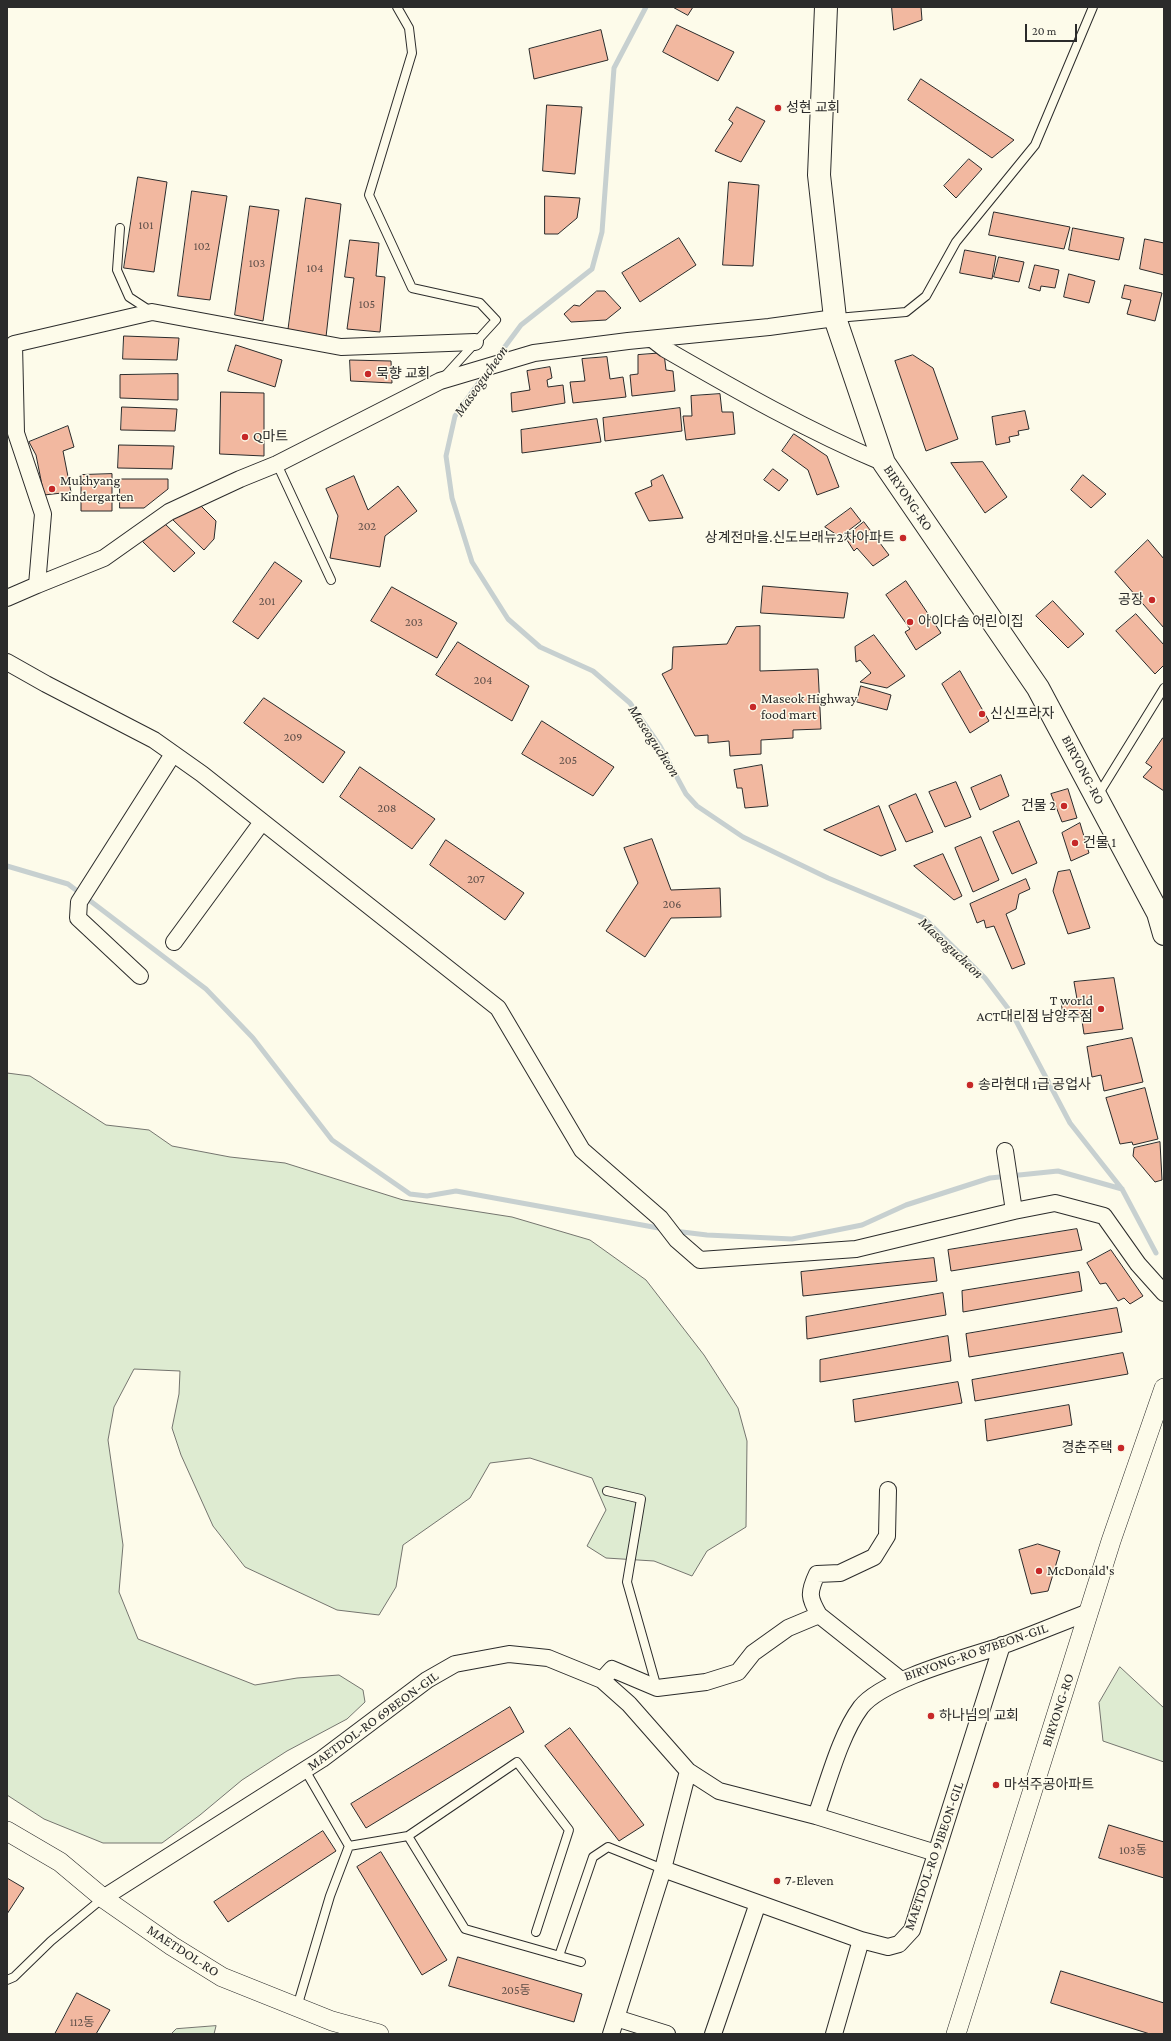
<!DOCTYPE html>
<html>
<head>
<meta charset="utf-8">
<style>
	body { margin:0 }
	#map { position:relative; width:1171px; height:2041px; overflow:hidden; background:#fdfbea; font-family:"Crimson Pro",serif }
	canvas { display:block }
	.frame { position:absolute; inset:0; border:8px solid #2b2b2b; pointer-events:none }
	.scale { position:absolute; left:1025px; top:24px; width:52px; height:18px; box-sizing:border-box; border:2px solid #2b2b2b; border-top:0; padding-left:5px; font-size:12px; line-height:14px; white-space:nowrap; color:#2b2b2b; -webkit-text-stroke:3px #fdfbea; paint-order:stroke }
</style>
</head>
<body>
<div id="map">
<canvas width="1171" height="2041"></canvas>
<div class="frame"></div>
<div class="scale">20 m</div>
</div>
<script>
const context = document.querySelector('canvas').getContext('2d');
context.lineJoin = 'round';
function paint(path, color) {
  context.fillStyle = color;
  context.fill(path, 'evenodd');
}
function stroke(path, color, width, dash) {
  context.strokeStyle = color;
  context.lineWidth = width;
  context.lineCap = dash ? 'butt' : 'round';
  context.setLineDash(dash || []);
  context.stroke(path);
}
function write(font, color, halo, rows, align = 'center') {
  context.font = font + ' "Crimson Pro","Noto Sans KR",serif';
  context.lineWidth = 3;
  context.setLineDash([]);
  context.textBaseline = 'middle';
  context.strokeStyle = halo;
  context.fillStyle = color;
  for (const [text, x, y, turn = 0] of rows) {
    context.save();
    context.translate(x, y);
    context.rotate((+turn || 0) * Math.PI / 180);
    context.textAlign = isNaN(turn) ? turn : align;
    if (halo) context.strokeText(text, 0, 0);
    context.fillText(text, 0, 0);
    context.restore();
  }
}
const green = new Path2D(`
	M7,1073l23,3 76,49 43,5 23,16 58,11 55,6 118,37 109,17 78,23 56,40 58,75 34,53 9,33 -1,86 -39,24 -15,25 -38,-15 -48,-3 -19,-12 19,-36 -14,-32 -62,-20 -40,5 -20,35 -67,47 -7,42 -17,28 -42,-5 -92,-43 -32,-41 -32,-71 -9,-27 7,-34 1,-23 -46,-2 -20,38 -6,33 15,105 -4,47 19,47 117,46 42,-7 42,-3 24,15 2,12 -18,17 -60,32 -45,29 -42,35 -38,28h-59l-59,-24 -37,-24z
	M1120,1667l44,41v54l-61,-21 -4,-38z
	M216,2026l-2,8h-43l5,-5z`);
const stream = new Path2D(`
	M495,360l26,-35 71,-56 10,-37 12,-164 32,-61
	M487,371l-32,45 -9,40 6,42 20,64 36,57 32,28 53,24 37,32 30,43 26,48 11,12 46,31 85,41 96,40 61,60 28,37 57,108 52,66 34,64
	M7,866l61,18 138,105 47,49 79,102 78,54 17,2 29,-5 208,38
	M674,1231l33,4 85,4 70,-14 44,-20 84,-27 68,-7 64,18`);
const building = new Path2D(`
	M673,7h20l-5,8z
	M892,7h29l1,13 -28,10z
	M677,25l57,27 -16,29 -55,-29z
	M601,30l7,30 -74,19 -5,-30z
	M921,79l93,61 -22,18 -84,-58z
	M547,105l35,2 -7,67 -32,-3z
	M737,107l28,14 -24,41 -26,-11 18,-28 -4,-3z
	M969,159l13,10 -26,29 -12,-12z
	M138,177l29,5 -13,90 -30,-4z
	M729,182l30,3 -6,81 -30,-1z
	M192,191l35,5 -17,104 -32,-4z
	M545,196l35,2 -3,20 -19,16h-13z
	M306,198l35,6 -15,133 -38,-5z
	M250,206l29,4 -16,111 -28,-6z
	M994,212l76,15 -6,22 -75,-14z
	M1073,228l51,10 -5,22 -50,-10z
	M679,238l17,27 -56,37 -18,-29z
	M1145,239l19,4v32l-24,-6z
	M350,240l29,3 -3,33 9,1 -5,55 -33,-3 7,-51 -9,-1z
	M965,250l31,6 -4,23 -32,-6z
	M999,257l25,5 -5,20 -25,-5z
	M1035,265l24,5 -4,18 -14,-2 -1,5 -11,-3z
	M1069,274l26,7 -6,22 -25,-6z
	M1125,285l37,8 -7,28 -28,-7 4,-14 -9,-2z
	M597,291h8l16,17 -15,12 -35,2 -7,-8 10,-9 5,1z
	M124,336l55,2 -2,22 -54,-1z
	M236,345l46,15 -7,27 -47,-16z
	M664,353l2,17 7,1 2,20 -43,5 -2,-21 8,-1v-19z
	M913,355l20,13 25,71 -32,12 -31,-90z
	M607,357l3,22 13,-2 3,20 -53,6 -3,-21 15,-1 -3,-22z
	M350,360l41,1 1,22 -41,-2z
	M550,367l2,11 -5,2 1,7 15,-2 2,18 -53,9 -1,-19 19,-3 -3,-19z
	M178,374v26l-58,-2v-23z
	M221,392l43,1v63l-44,-2z
	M720,394l2,18h11l2,22 -49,6 -3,-24h9l-1,-20z
	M122,407l55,2 -2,22 -54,-1z
	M680,408l2,23 -77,10 -2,-23z
	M1025,411l4,18 -11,2 1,4 -10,2 1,5 -14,3 -4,-28z
	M597,419l4,23 -79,11 -1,-23z
	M68,426l6,21 -11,4 8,41 -27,3 -8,-40 -7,-13z
	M794,434l33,22 12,31 -22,8 -9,-25 -26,-19z
	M119,445l55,1 -2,23 -54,-1z
	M983,462l24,35 -22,16 -34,-50z
	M773,469l15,11 -9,11 -15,-11z
	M112,474v37h-31v-36z
	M663,475l20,43 -34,3 -14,-28 17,-7 -1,-5z
	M1083,475l23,19 -15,14 -20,-18z
	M354,476l14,34 30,-24 19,25 -32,25 -5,31 -50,-9 8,-42 -12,-27z
	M120,479h48v10l-24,19h-24z
	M198,503l18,18 -2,18 -10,11 -33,-32z
	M851,508l10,13 -21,16 -15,-10z
	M163,522l32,31 -21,19 -31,-30z
	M864,522l25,33 -16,11 -16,-18 -3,3 -9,-14z
	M1148,540l16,19v69l-49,-56z
	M275,562l27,19 -44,58 -25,-17z
	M906,581l35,52 -25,17 -11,-18 5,-3 -24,-34z
	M763,586l85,7 -4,25 -83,-5z
	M392,587l65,36 -20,35 -66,-37z
	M1053,601l31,33 -16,14 -32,-32z
	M1136,614l28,31v20l-9,9 -39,-43z
	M760,626v45l58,-2 3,60 -28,1v8l-32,2v14l-31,2 -1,-15 -21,2v-8l-13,1 -33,-62 10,-5 1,-22 54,-3 9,-17z
	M874,635l31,41 -18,12 -27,-6 11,-9 -11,-13 -4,2 -1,-15z
	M458,642l71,44 -17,35 -76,-46z
	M960,671l29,50 -19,12 -28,-49z
	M861,686l30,9 -4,15 -30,-8z
	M264,698l81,54 -22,31 -79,-60z
	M542,721l72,46 -21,29 -71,-42z
	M1163,738h1v53l-21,-14 9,-10 -6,-4z
	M762,765l6,41 -23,2 -3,-20h-5l-3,-18z
	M360,767l75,52 -23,30 -72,-52z
	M1001,775l8,21 -29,14 -9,-22z
	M956,782l15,35 -26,10 -16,-35z
	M1068,789l9,29 -15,4 -11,-28z
	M916,794l17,38 -27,10 -17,-36z
	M879,806l17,44 -15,6 -57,-26z
	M1019,821l18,42 -25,11 -19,-42z
	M1080,823l9,30 -18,8 -9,-28z
	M981,837l18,43 -26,12 -18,-44z
	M652,839l19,51 49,-2 1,29 -50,1 -26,39 -39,-26 32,-48 -14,-35z
	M446,840l78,53 -19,27 -75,-55z
	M943,854l19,42 -8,4 -40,-34z
	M1070,870l20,58 -22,6 -15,-43 5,-19z
	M1026,879l4,10 -11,5 -3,15 -10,5 19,50 -13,5 -18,-43 -8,2 -2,-8 -7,3 -7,-19z
	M1114,978l9,51 -39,5 -3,-20 -18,2 -2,-15 16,-2 -3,-17z
	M1132,1038l11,44 -39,9 -3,-16 -9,2 -5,-30z
	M1145,1088l13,51 -25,6 -1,-3 -12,2 -14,-46z
	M1160,1142l2,38 -7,2 -22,-26 1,-8z
	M1077,1229l5,21 -131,21 -3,-21z
	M1111,1250l32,46 -13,8 -6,-6 -6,3 -12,-18 -6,1 -13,-21z
	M934,1258l3,23 -134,15 -2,-24z
	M1079,1272l3,19 -119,21 -1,-21z
	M943,1293l3,22 -139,24 -1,-22z
	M1117,1308l5,24 -153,25 -3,-23z
	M948,1336l3,25 -131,21v-22z
	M1123,1353l5,21 -153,27 -3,-21z
	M958,1382l4,21 -107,19 -2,-22z
	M1069,1405l3,20 -85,16 -2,-21z
	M1038,1544l22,7 -12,40 -17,3 -12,-44z
	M510,1707l14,25 -158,96 -15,-24z
	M570,1728l74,97 -25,16 -74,-95z
	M1109,1825l55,17v36l-65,-20z
	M323,1831l13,20 -108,71 -14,-20z
	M381,1852l66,108 -25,15 -65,-108z
	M7,1878l17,10 -17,26z
	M458,1957l124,37 -8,28 -125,-36z
	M1061,1971l103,32v31h-14l-99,-31z
	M77,1993l33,17 -14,24h-41z`);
const service = new Path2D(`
	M397,7l12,21 3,25 -43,142 43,93 68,15 16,17 -53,58
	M120,228l-3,42 12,27 23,15
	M837,318l69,-6 20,-16 30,-54 79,-97 58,-138
	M277,464l54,116
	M1098,795l66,-107
	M607,1491l34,8 -14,83 30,106
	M305,1770l44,76
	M408,1836l57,93 116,33
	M559,1956l34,-99 15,-10 55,22
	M7,1980l7,-3 37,-36 52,-43
	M297,2007l33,-111 19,-50 59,-10 109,-74 52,68 -33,102`);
const minor = new Path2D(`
	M652,339l13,10c71,41 143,82 219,114
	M37,585l67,-27 65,-46 71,-33 37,-15 163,-83 94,-28 94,-12 141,-14 66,-9
	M7,598l30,-13 6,-71 -27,-81 -2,-89 138,-32 189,35 134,-5
	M7,662l39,22 108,56 48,34 296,234 84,142 78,68 17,22 23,20 156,-11 158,-38 41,-8 49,13 34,48 26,29
	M174,942l88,-120
	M140,976l-62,-58 1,-16 94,-148
	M1005,1151l9,60
	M819,1615c-10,-17 -11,-22 -2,-41l23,-1 34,-16 13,-21 1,-46
	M602,1680l10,-11 45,19 49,-6 32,-10 15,-19 35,-25 31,-13 82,65
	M816,1816c12,-33 24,-81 45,-109 22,-28 107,-50 143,-62 28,-10 56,-22 85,-33
	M663,1869l198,71 27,7 11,-3 13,-14 90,-285
	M103,1898l219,-139 105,-79 28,-16 54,-10 39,4 54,22 27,24 59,67 31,20 97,25 120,37
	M616,2018l51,16
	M611,2034l52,-165 25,-98
	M713,2034l45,-131
	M834,2034l27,-94`);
const tertiary = new Path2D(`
	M7,1831l53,31 43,36 69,48 50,31 110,44 47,13
	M956,2034l155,-493 53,-153`);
const secondary = new Path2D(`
	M826,7l-7,168 16,143 49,145 154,225 120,225 6,21`);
const markers = [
	[778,108,4,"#c62828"],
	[368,374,4,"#c62828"],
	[245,437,4,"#c62828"],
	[52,489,4,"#c62828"],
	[903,538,4,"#c62828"],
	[1152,600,4,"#c62828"],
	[910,622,4,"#c62828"],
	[753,707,4,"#c62828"],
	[982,714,4,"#c62828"],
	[1064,806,4,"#c62828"],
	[1075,843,4,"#c62828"],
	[1101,1009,4,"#c62828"],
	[970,1085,4,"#c62828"],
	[1121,1448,4,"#c62828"],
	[1039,1571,4,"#c62828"],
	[931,1716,4,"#c62828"],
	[996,1785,4,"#c62828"],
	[777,1881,4,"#c62828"]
];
const numberNames = [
	["101",146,225],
	["102",202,246],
	["103",257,263],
	["104",315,268],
	["105",367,304],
	["202",367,526],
	["201",267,601],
	["203",414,622],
	["204",483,680],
	["209",293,737],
	["205",568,760],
	["208",387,808],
	["207",476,879],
	["206",672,904],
	["103동",1133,1850],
	["205동",516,1990],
	["112동",82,2022]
];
const poiNames = [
	["성현 교회",786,108],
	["묵향 교회",376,374],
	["Q마트",253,437],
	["Mukhyang",60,481],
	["Kindergarten",60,497],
	["상계전마을.신도브래뉴2차아파트",895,538,"right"],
	["공장",1144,600,"right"],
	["아이다솜 어린이집",918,622],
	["Maseok Highway",761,699],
	["food mart",761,715],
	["신신프라자",990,714],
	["건물 2",1056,806,"right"],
	["건물 1",1083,843],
	["T world",1093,1001,"right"],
	["ACT대리점 남양주점",1093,1017,"right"],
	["송라현대 1급 공업사",978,1085],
	["경춘주택",1113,1448,"right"],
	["McDonald's",1047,1571],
	["하나님의 교회",939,1716],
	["마석주공아파트",1004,1785],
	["7-Eleven",785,1881]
];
const streetNames = [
	["BIRYONG-RO",908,498,56],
	["BIRYONG-RO",1083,770,62],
	["BIRYONG-RO 87BEON-GIL",976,1652,-19],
	["BIRYONG-RO",1058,1710,-72],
	["MAETDOL-RO 69BEON-GIL",373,1721,-36],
	["MAETDOL-RO 91BEON-GIL",934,1856,-71],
	["MAETDOL-RO",183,1951,33]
];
const waterNames = [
	["Maseogucheon",481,381,-55],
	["Maseogucheon",654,741,57],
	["Maseogucheon",951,948,43]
];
paint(green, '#deebd1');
stroke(green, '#74746e', 1);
stroke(stream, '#c7d0d0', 5);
paint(building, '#f2b8a0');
stroke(building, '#2b2b2b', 1);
stroke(service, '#2b2b2b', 10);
stroke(minor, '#2b2b2b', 18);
stroke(tertiary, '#2b2b2b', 20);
stroke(secondary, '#2b2b2b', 24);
stroke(service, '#fdfbea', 8);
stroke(minor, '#fdfbea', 16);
stroke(tertiary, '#fdfbea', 19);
stroke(secondary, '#fdfbea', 22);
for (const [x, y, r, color] of markers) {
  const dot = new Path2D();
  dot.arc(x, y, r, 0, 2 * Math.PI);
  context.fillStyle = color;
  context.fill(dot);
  stroke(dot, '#fdfbea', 1.5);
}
write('12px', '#5d4e48', null, numberNames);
write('14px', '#2b2b2b', '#fdfbea', poiNames, 'left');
write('14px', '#2b2b2b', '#fdfbea', streetNames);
write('italic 15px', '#2b2b2b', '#fdfbea', waterNames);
</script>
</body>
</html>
